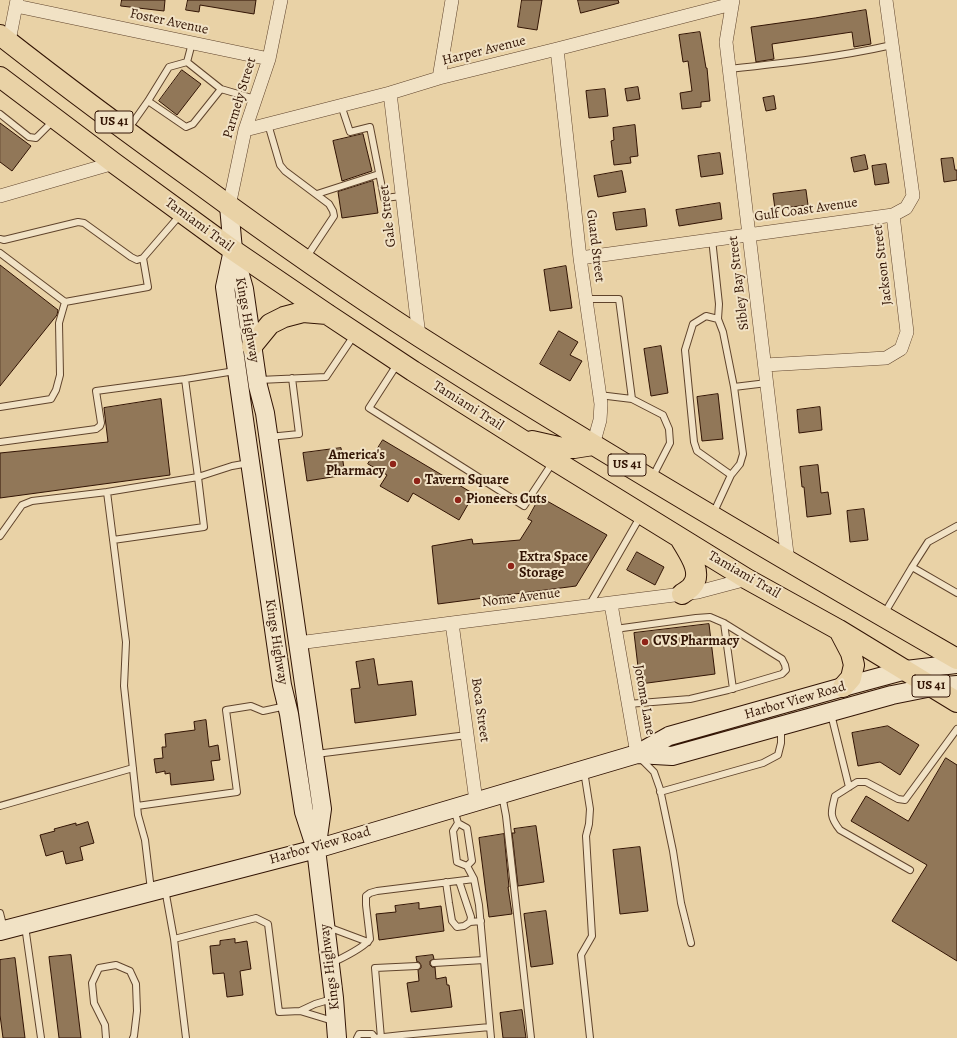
<!DOCTYPE html>
<html>
<head>
<meta charset="utf-8">
<style>
	body { margin:0 }
	canvas { display:block; background:#e9d2a6 }
</style>
</head>
<body>
<canvas width="957" height="1038"></canvas>
<script>
const context = document.querySelector('canvas').getContext('2d');
context.lineJoin = 'round';
function paint(path, color) {
  context.fillStyle = color;
  context.fill(path, 'evenodd');
}
function stroke(path, color, width, dash) {
  context.strokeStyle = color;
  context.lineWidth = width;
  context.lineCap = dash ? 'butt' : 'round';
  context.setLineDash(dash || []);
  context.stroke(path);
}
function write(font, color, halo, rows, align = 'center') {
  context.font = font + ' Alegreya,serif';
  context.lineWidth = 4;
  context.setLineDash([]);
  context.textBaseline = 'middle';
  context.strokeStyle = halo;
  context.fillStyle = color;
  for (const [text, x, y, turn = 0] of rows) {
    context.save();
    context.translate(x, y);
    context.rotate((+turn || 0) * Math.PI / 180);
    context.textAlign = isNaN(turn) ? turn : align;
    if (halo) context.strokeText(text, 0, 0);
    context.fillText(text, 0, 0);
    context.restore();
  }
}
const building = new Path2D(`
	M122,0h43l-1,11 -43,-5z
	M188,0h68l-2,14 -54,-9 -1,7 -13,-2z
	M522,0h20l-5,30 -19,-3z
	M578,0h40l1,3 -38,10z
	M866,10l5,34 -17,3 -2,-15 -80,12 2,15 -18,3 -5,-35 64,-9z
	M700,32l6,36h1l3,33 -9,1v5l-19,2 -2,-16 12,-2 -4,-30 -5,1 -4,-27z
	M182,70l19,14 -24,31 -18,-14z
	M638,87l2,12 -13,2 -2,-12z
	M605,89l3,27 -19,2 -3,-27z
	M774,96l2,13 -10,2 -3,-13z
	M0,123l31,23 -19,25 -12,-9z
	M635,125l3,31 -8,1 1,6 -17,2 -3,-24 3,-1 -1,-12z
	M363,134l9,37 -30,10 -9,-40z
	M720,153l3,21 -22,3 -3,-21z
	M865,155l3,14 -14,3 -3,-14z
	M953,158l2,12h2v10l-13,2 -3,-23z
	M886,164l3,19 -14,2 -3,-19z
	M622,171l4,21 -28,5 -4,-21z
	M373,181l5,32 -36,5 -4,-26z
	M806,190l2,15 -33,4 -2,-15z
	M720,203l2,16 -43,7 -3,-16z
	M645,209l2,17 -31,4 -3,-17z
	M0,265l58,45 -1,5 -57,71z
	M566,266l6,42 -22,3 -6,-41z
	M559,331l19,11 -8,13 12,6 -12,20 -30,-17z
	M661,346l7,47 -17,3 -7,-47z
	M718,394l5,45 -21,2 -5,-44z
	M161,399l9,76 -170,23v-45l108,-11 -4,-34z
	M820,407l2,23 -23,3 -2,-23z
	M383,440l91,54 -15,26 -46,-27 -5,9 -28,-16 7,-11 -19,-11z
	M341,448l4,27 -38,6 -4,-28z
	M818,465l3,28 7,-1 3,22 -24,3 -3,-30h-2l-2,-20z
	M540,497l67,38 -31,51 -138,18 -6,-58 40,-7 1,5 47,-4 12,-19 -4,-2z
	M864,509l4,31 -18,2 -3,-31z
	M637,552l27,15 -9,18 -28,-15z
	M709,624l6,50 -75,10 -6,-51z
	M374,659l4,26 34,-4 4,34 -61,8 -4,-34 9,-1 -4,-26z
	M206,720l3,27 9,-2 2,15 -9,1 3,19 -43,5 -1,-12 -5,1v-3l-9,2 -2,-14 9,-1 -1,-11h4l-1,-13 30,-4 -1,-8z
	M888,726l31,19 -19,30 -20,-13 -22,4 -6,-33z
	M946,758l11,7v196l-65,-40 35,-56 -76,-44 15,-25 42,25z
	M88,822l6,21 -14,4 3,13 -17,4 -3,-13 -17,5 -6,-21 15,-4 -1,-2 22,-6v2z
	M536,826l8,56 -26,4 -6,-53h3l-1,-4z
	M504,834l5,53h-1l4,27 -23,3 -10,-79z
	M640,847l8,64 -28,3 -7,-64z
	M419,903v6l22,-3 3,25 -65,9 -3,-26 20,-2 -1,-6z
	M546,911l7,53 -22,3 -7,-53z
	M235,939v4l12,-2 4,28 -11,2 3,24 -16,2 -3,-24 -11,1 -3,-28 10,-1v-4z
	M71,955l10,83h-22l-10,-81z
	M433,955l1,4 -4,2v4l2,2h3l1,12 10,-2 1,8h2l3,22 -41,5 -4,-29 12,-2 -1,-11 3,-2v-3l-2,-3h-2l-1,-5z
	M15,958l10,80h-22l-3,-23v-55z
	M522,1010l4,28h-23l-3,-25z`);
const lane = new Path2D(`
	M187,62l34,27
	M729,69c55,-6 110,-12 163,-24
	M148,101l38,26 7,-3 28,-35 34,10
	M341,105l9,27 20,-5 14,71 18,-2
	M0,114l29,23 7,1 18,-18
	M268,124l12,41 5,6 44,33 4,7 1,5 -28,42
	M129,128l19,-27 21,-34 18,-5 5,-19
	M317,194l62,-20
	M0,239l4,1 74,-18 6,1 47,34 6,3 6,-2 38,-44
	M712,239l7,65 -1,15
	M0,253l65,49 83,-15 -5,-29
	M586,299h33l13,100
	M398,363l-29,45 155,98 29,-44
	M185,379l50,-8
	M259,380l67,-3 29,-43
	M734,387l33,-4
	M599,395l33,4 31,16 6,14 1,14 -18,35
	M0,407l51,-8 5,-9 4,-15 -1,-52 6,-21
	M269,437l30,-3 -7,-56
	M0,442l96,-13 4,-3 1,-3 -5,-32 89,-12 13,98 34,-11 17,-3
	M107,492l91,-15 6,50 -91,13
	M713,514l18,-39 9,-11 3,-10 -9,-67 -11,-55 -5,-13 -12,-3 -13,8 -8,26 9,92 3,9 34,24
	M0,536l22,-31 10,-4 75,-9 19,150 -2,44 14,129 7,25 6,50
	M912,567l16,-25 29,-16
	M590,604l50,-87
	M884,614l28,-47 45,26
	M724,623l9,66
	M615,629l81,-11 14,-1 14,6 58,36 3,6 1,5 -4,4 -54,16 -38,9 -62,5
	M831,714l18,73
	M316,754l151,-19
	M640,758l14,14 6,17 13,62 8,52 10,40
	M584,771l6,38 -1,15 -3,12 6,100 -11,19 9,83
	M660,792l103,-29 15,-8 3,-12v-15
	M502,795l4,21 25,222
	M0,806l133,-38
	M137,806l100,-14 -11,-82 25,-4 12,5 23,-5
	M458,823l9,5 5,33 -5,5
	M910,870l-70,-40c-11,-14 -9,-18 -5,-34l22,-14h9l32,17 7,1 52,-71
	M459,881l12,36 -1,5
	M446,882l3,21 3,18 5,6 7,-1 6,-4 11,-1
	M165,889l9,50 12,99
	M0,913l4,16
	M25,926l16,112
	M328,927l40,15
	M174,939l82,-21 12,6 11,88 21,-1 33,10
	M332,963c10,-5 32,-15 38,-24l-4,-34v-9l4,-3 7,-2 97,-12
	M434,963l50,-3
	M300,1011l15,-7 17,-5
	M490,1027l1,11
	M106,1038l-1,-13 -11,-22 -2,-20 7,-15 17,-3 14,6 6,13 1,27 -3,25 -1,2
	M357,1038l2,-4h13l3,4
	M375,1038l27,-3 88,-8 -11,-122 -5,-26 -7,-13 -10,-4 -4,-31 5,-8 -4,-14
	M381,1038l-6,-70 42,-2`);
const street = new Path2D(`
	M733,0l-7,42 62,520
	M16,6l253,53
	M9,41l8,-41
	M557,49l23,209 21,146 -1,16 -7,25
	M439,78l13,-78
	M390,93l29,243
	M245,130l145,-37 49,-15 118,-29 175,-45
	M0,196l114,-33
	M229,206l16,-76 24,-71 12,-59
	M580,258l313,-43 13,-7 7,-12 -27,-196
	M765,365l121,-7 15,-9 6,-17 -14,-117
	M611,604l26,150
	M452,623l24,178
	M298,643l154,-20 246,-31 49,-13`);
const secondary = new Path2D(`
	M229,206l4,44 11,39 14,97 7,27 57,396 -5,35
	M233,250l-8,37 57,398 7,29 15,98 12,37 18,149 3,40
	M637,754l35,2 220,-61 40,-8 25,-2
	M0,931l316,-82 321,-95 32,-18 174,-49 63,-17 51,-6`);
const primary = new Path2D(`
	M0,35c65,51 131,100 198,148 72,53 146,105 222,154 176,112 356,218 537,322
	M0,77l114,86 119,87 94,64 86,57 141,89 193,119 92,51 118,72
	M252,346l18,-22 14,-7 19,-5 24,2
	M532,441l31,7h11l19,-3
	M680,538c7,13 24,34 12,48 -2,3 -7,6 -10,8
	M839,630l12,23 3,12 -3,13 -8,9`);
const markers = [
	[393,464,4,"#8f2418"],
	[417,481,4,"#8f2418"],
	[458,500,4,"#8f2418"],
	[511,566,4,"#8f2418"],
	[645,642,4,"#8f2418"]
];
const shields = [
	[114,122,38],
	[627,465,38],
	[931,686,38]
];
const shieldNames = [
	["US 41",114,122],
	["US 41",627,465],
	["US 41",931,686]
];
const streetNames = [
	["Foster Avenue",169,22,12],
	["Harper Avenue",484,51,-14],
	["Parmely Street",240,98,-73],
	["Gulf Coast Avenue",806,210,-8],
	["Gale Street",388,216,-97],
	["Tamiami Trail",199,225,36],
	["Guard Street",595,246,83],
	["Jackson Street",883,265,-97],
	["Sibley Bay Street",739,283,-97],
	["Kings Highway",247,320,80],
	["Tamiami Trail",468,406,32],
	["Tamiami Trail",744,575,30],
	["Nome Avenue",521,598,-7],
	["Kings Highway",276,642,81],
	["Jotoma Lane",644,700,80],
	["Harbor View Road",795,701,-16],
	["Boca Street",480,710,82],
	["Harbor View Road",320,846,-16],
	["Kings Highway",330,967,-97]
];
const poiNames = [
	["America's",385,456,"right"],
	["Pharmacy",385,472,"right"],
	["Tavern Square",425,481],
	["Pioneers Cuts",466,500],
	["Extra Space",519,558],
	["Storage",519,574],
	["CVS Pharmacy",653,642]
];
paint(building, '#917758');
stroke(building, '#321404', 1);
stroke(lane, '#60442c', 8);
stroke(street, '#60442c', 14);
stroke(secondary, '#321404', 20);
stroke(primary, '#321404', 22);
stroke(lane, '#f1e2c5', 6);
stroke(street, '#f1e2c5', 13);
stroke(secondary, '#f1e2c5', 18);
stroke(primary, '#e9d2a6', 20);
for (const [x, y, r, color] of markers) {
  const dot = new Path2D();
  dot.arc(x, y, r, 0, 2 * Math.PI);
  context.fillStyle = color;
  context.fill(dot);
  stroke(dot, '#f1e2c5', 1.5);
}
for (const [x, y, w] of shields) {
  const box = new Path2D();
  box.roundRect(x - w / 2, y - 11, w, 22, 3);
  context.fillStyle = '#f1e2c5';
  context.fill(box);
  stroke(box, '#321404', 1);
}
write('bold 13px', '#321404', null, shieldNames);
write('14px', '#321404', '#f1e2c5', streetNames);
write('bold 14px', '#321404', '#f1e2c5', poiNames, 'left');
</script>
</body>
</html>
